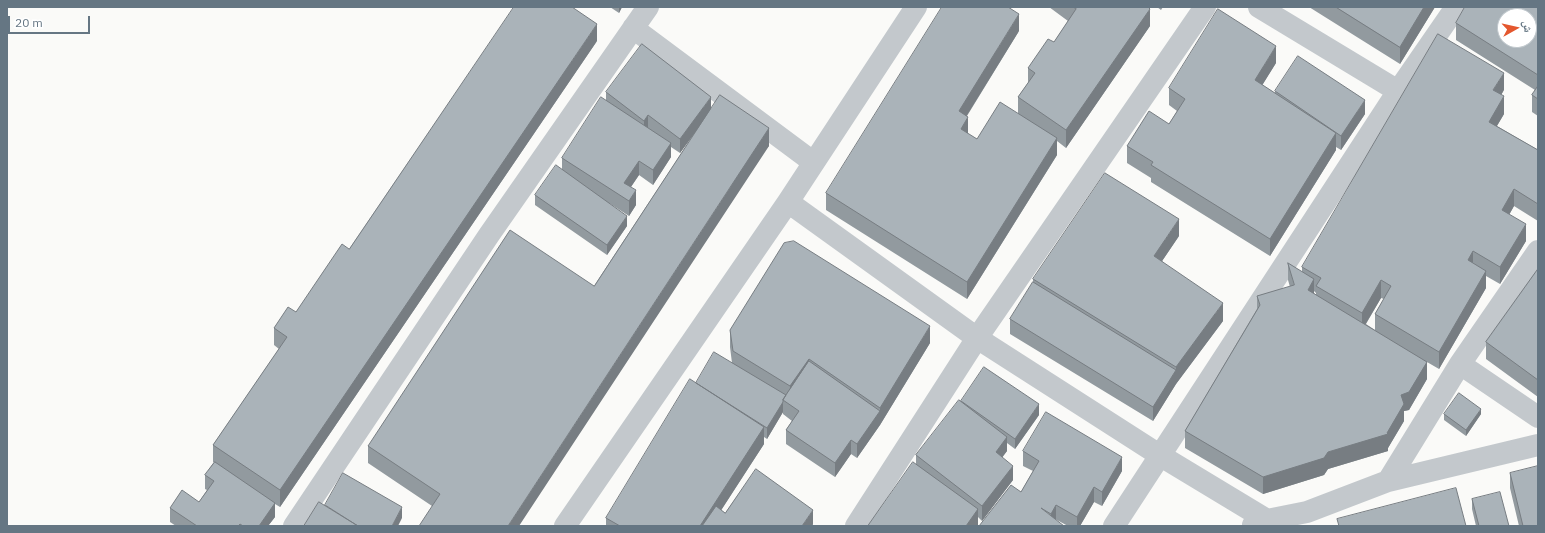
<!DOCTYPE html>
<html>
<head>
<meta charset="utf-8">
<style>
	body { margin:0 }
	#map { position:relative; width:1545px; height:533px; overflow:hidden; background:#fafaf8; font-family:"IBM Plex Sans","Noto Naskh Arabic",sans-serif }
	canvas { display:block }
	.frame { position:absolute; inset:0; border:8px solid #657683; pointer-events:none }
	.north { position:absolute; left:1497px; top:8px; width:40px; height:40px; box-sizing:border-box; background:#fff; border:1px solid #c1c8cd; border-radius:50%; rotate:82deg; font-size:11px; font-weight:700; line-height:16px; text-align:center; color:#657683 }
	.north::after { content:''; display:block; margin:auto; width:14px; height:18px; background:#e4572e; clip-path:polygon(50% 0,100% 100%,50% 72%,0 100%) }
	.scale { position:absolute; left:8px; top:16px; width:82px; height:18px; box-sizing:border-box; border:2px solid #657683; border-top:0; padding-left:5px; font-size:12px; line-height:14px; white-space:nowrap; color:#657683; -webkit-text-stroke:3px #fff; paint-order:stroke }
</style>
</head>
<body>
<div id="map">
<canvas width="1545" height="533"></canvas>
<div class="frame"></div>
<div class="north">ش</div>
<div class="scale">20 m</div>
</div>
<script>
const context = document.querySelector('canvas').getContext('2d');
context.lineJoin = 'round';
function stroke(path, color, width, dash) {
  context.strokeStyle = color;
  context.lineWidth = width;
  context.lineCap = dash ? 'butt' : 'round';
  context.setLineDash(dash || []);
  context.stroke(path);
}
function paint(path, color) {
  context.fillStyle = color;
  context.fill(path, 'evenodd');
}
const minor = new Path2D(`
	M1259,7l139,84
	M633,28l180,134
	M788,202l189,136 184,118 106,64
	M1460,364l78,53
	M1388,481l72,-117 78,-113
	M1253,525l14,-5 40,-8 81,-31 150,-36
	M294,526l195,-291 159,-228
	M565,526l223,-324 128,-195
	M856,526l121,-188 228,-331
	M1114,526l284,-435 58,-84`);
const wall = new Path2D(`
	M610,7h12l-3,6z
	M1049,7h99l2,19 -84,122 -9,-7v14l-90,144 -141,-89v-17l193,-162 -52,85 1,18 9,5 41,-25v-17l10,-14v-15l26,-26 14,-21z
	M1157,7h6l-2,3z
	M1309,7h126l-35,57z
	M1538,7v109l-6,-4v-17l3,-5 -79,-50v-17z
	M597,41l-317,466 -5,-3v13l-7,9h-92l-6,-4v-14l29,-6 8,-12 -2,-1v-14l9,-13h-1v-17l66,-96 -5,-4v-17l22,-16 53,-63z
	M1276,63l-14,22 13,8v-2l90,23 -24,36 -5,-3v3l-66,106 -119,-74v-4l-24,-15v-17l42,-22 8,-13 -8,-6v-17z
	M1504,90l-3,5 3,19 -7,12 41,24v71l-24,-15 -5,9 17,26 -26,43 -14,-8v12l-47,81 -12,-7v17l-18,31 -5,1v10l-16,27v3l-60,18 -4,6 -61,19 -78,-46v-17l72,-122v-13l33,-9 -2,-7v-17l14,9v-5zM1314,291l2,2v2l-2,-2zM1381,298l3,1 -9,15v16l-9,-6z
	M606,92l105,16 58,38 -337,360 -64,-43v-17l226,-160 104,-158 -18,25 -9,-6v10l-18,28 -14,-10 -8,12 5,18 -7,11 -20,-13 18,23 -20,29 -72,-50v-10l27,-26v-11l44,-58z
	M1179,236l-17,25 61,60 -47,63 -23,37 -143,-87v-15l23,-37v-3z
	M1538,269v128l-52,-38v-17z
	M730,330l200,13 -50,82 -23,33 -6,-4 -16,23 -49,-33v-14l6,-9 -9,-7v-2l-16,27 -3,-2v7l-43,66 4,3 88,11 -1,2h-206v-8l90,-135 36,-20 -2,-16z
	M961,401l78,14 -24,34 -8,-6v8l-5,6 11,23 -31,41 -4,-4v9h-110l48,-61v-10z
	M1444,414h37l-15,22 -22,-16z
	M1023,451l99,20 -20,35 -8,-4 -14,24h-12l-13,-7 -34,-27 12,-21 -10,-5z
	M1510,473l28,53h-19l-9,-38z
	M1472,499l37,27h-33l-4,-17z`);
const shadedWall = new Path2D(`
	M619,7h3l-3,6z
	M1424,7h11l-35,57v-17z
	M1150,9v17l-84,122v-18z
	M1019,14v17l-60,97v-17z
	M597,24v17l-317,466v-17z
	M1276,46v17l-21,34v-17z
	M1504,73v17l-11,18v-18z
	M1504,96v18l-15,25v-17z
	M711,97v14l-31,42v-14z
	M1365,100v14l-24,36v-14z
	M648,115v14l-4,6v-14z
	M968,117v17l-7,-5z
	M769,128v18l-250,380h-11z
	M1336,133v17l-66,106v-17z
	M1057,138v17l-90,144v-17z
	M671,143v14l-18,28v-15z
	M639,161v14l-15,22v-14z
	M1514,189v17l-12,21v-17z
	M636,190v15l-7,11v-15z
	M627,216v10l-20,29v-10z
	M1179,219v17l-25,37v-17z
	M1526,224v17l-26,43v-17z
	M1473,251v18l-5,-9z
	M1486,271v17l-47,81v-17z
	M1314,279v17l-6,-6z
	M1381,280v18l-19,32v-17z
	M1223,303v18l-47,63 -23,37v-14l23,-37v-3z
	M930,326v17l-50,82 -23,33v-14l23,-33v-3z
	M809,359v17l-19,27v-17z
	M1427,362v17l-18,31 -5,1v10l-16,27v3l-60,18 -4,6 -61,19v-17l65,-25 59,-19 14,-38z
	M783,402v10l-16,27v-11z
	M1039,404v11l-24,34v-10z
	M1481,409v5l-15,22v-6z
	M764,427v17l-53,82h-11z
	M1007,437v14l-11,15v-14z
	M851,440v14l-16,23v-14z
	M1122,457v14l-20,35v-14z
	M1013,466v14l-31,41v-15z
	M1094,487v15l-14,24h-3v-9z
	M275,503v14l-7,9h-9z
	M1056,505v14l-4,7h-1v-12z
	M402,507v11l-4,8h-6z
	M978,509v17h-12z
	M813,510v14l-1,2h-10z`);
const building = new Path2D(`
	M514,7h58l25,17 -317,466 -67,-45 74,-108 -13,-9 14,-21 8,5 46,-68 7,5z
	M942,7h66l11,7 -60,97 9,6 -7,12 16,10 23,-37 57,36 -90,144 -141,-89z
	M1073,7h75l2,2 -84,121 -48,-33 17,-24 -7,-5 20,-29 6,3 22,-33z
	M1336,7h88l-24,40z
	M1465,7h73v68l-82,-52zM1505,16h24v24h-24z
	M1218,9l58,37 -21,34 81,53 -66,106 -119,-74 2,-3 -26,-16 22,-35 20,13 16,-25 -16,-11z
	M1438,34l66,39 -11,17 11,6 -15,26 49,28v54l-24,-15 -12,21 24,14 -26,43 -27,-16 -5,9 18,11 -47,81 -64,-38 16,-28 -10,-6 -19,33 -46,-27 5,-8 -19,-11z
	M642,44l69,53 -31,42 -32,-24 -4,6 -38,-29z
	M1298,56l67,44 -24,36 -66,-45z
	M1538,86v13l-6,-4z
	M720,95l49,33 -261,398h-89l21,-32 -72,-48 142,-216 84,56z
	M601,97l70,46 -18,27 -14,-9 -15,22 12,7 -7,11 -67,-43z
	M556,165l71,51 -20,29 -72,-50z
	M1105,173l74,46 -25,37 69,47 -47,64 -143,-88z
	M794,241l136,85 -50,82 -71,-49 -19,27 -57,-35 -3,-21 54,-87z
	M1288,263l26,16 -6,11 119,72 -18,30 -8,3 3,9 -17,29 1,1 -60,18 -4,6 -61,19 -78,-46 75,-126 -3,-9 37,-11z
	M1538,269v111l-52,-38z
	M1033,282l143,88 -23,37 -143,-88z
	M714,352l72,43 -3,5v2l-16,26 -71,-45z
	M809,361l71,50 -23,33 -6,-4 -16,23 -49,-33 13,-19 -16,-11z
	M984,367l55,37 -24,35 -54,-38z
	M690,379l74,48 -64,99h-80l-14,-8z
	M1459,393l22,16 -15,21 -22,-16z
	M959,400l48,37 -11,15 17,14 -31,40 -66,-51z
	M1046,412l76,45 -20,35 -8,-5 -17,30 -21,-12 -5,9 -10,-6 23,18h-85l32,-41 10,7 18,-31 -16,-10z
	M215,462l60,41 -16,23h-16l-3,-2 -2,2h-41l-27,-18 12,-18 17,12 15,-21 -9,-6z
	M913,462l65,47 -12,17h-98z
	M1538,466v60h-15l-13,-53z
	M756,469l57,41 -11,16h-100l14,-20 9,7z
	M343,473l59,34 -10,19h-34l-33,-21z
	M1456,488l10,38h-127l-2,-7z
	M1500,492l9,34h-30l-7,-27z
	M319,502l39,24h-54z`);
stroke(minor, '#c3c8cc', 22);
paint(wall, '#929a9f');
paint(shadedWall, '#777d82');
paint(building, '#aab3b9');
stroke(building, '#777d82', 1);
</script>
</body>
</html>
